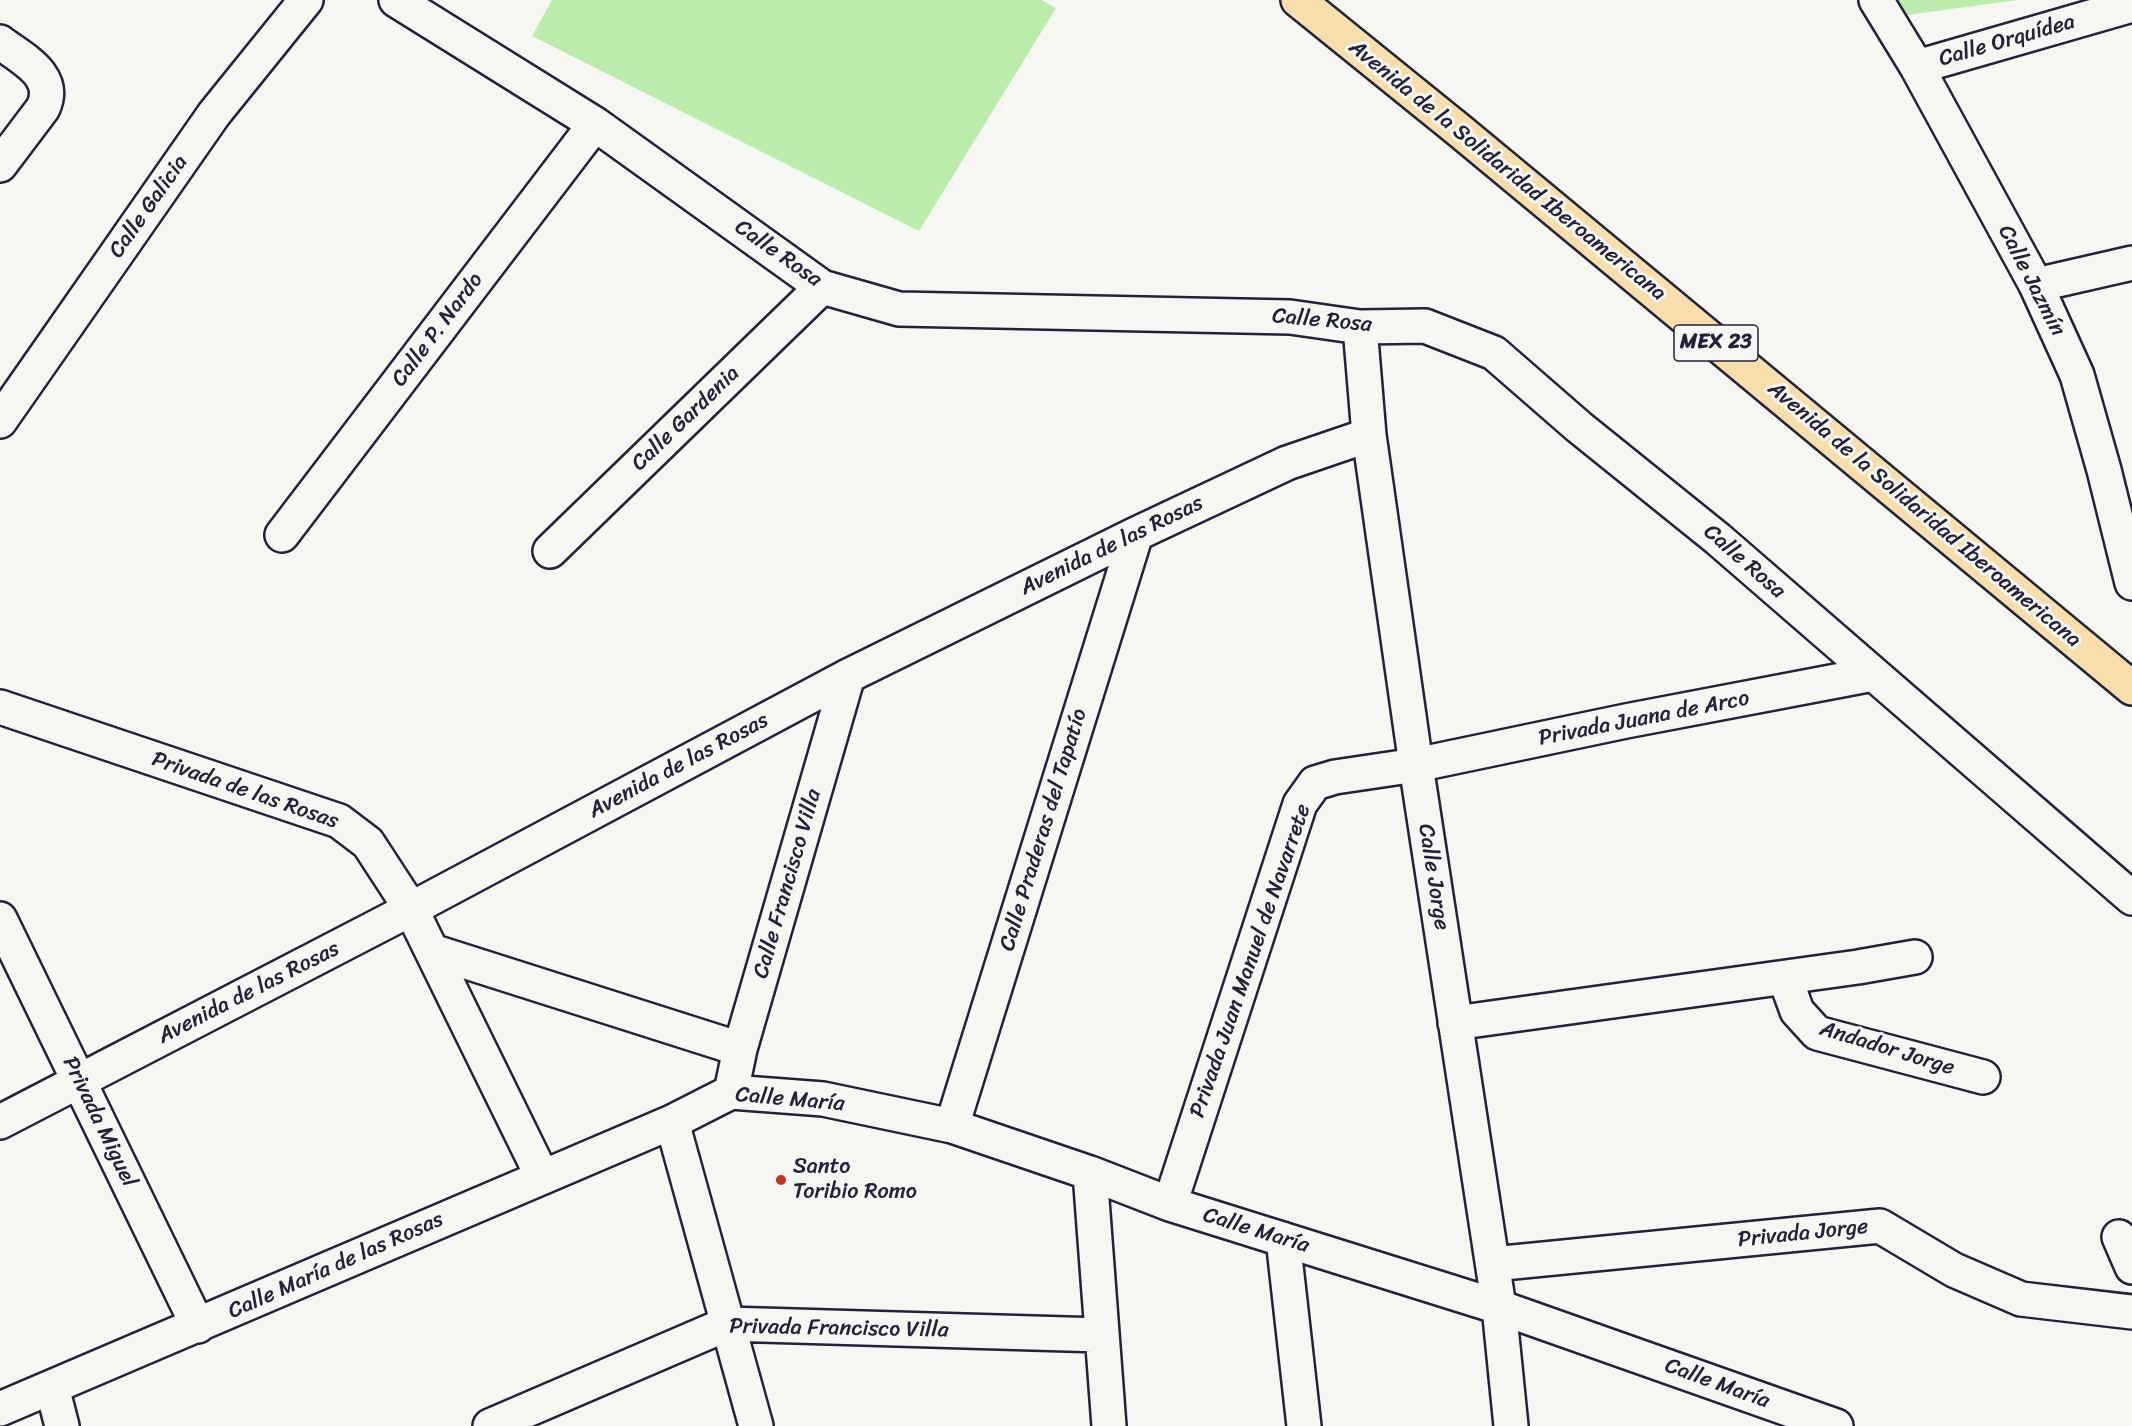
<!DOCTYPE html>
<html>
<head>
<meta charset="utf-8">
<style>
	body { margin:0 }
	canvas { display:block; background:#f6f6f2 }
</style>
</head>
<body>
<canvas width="2132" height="1426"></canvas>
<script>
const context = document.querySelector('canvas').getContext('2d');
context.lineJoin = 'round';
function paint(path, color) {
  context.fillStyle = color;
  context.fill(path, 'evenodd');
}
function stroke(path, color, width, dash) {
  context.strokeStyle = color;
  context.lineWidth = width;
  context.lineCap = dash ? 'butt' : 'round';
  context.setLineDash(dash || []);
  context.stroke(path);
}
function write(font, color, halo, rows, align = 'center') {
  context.font = font + ' Sriracha,sans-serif';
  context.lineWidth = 6;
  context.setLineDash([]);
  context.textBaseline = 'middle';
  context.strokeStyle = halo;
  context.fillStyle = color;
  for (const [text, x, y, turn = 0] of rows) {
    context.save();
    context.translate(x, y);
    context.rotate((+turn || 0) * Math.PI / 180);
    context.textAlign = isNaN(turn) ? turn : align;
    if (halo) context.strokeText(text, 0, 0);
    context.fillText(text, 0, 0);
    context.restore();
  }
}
const green = new Path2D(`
	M552,0h489l15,8 -137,223 -387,-195z
	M1898,0h120l-112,15z`);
const street = new Path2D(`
	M396,0l199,124 227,163 77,22 391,8 70,10 65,-1 69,27 85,74 139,112 414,359
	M1876,0l41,67 119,218 41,90 27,95 28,113
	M0,42c22,17 58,33 43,66l-43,57
	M1917,67l215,-62
	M2036,285l96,-22
	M1360,327l9,108 47,330 83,542 12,119
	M0,421l214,-307 92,-114
	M282,535l313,-411
	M550,551l272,-264
	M0,707l339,114 29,22 43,66 131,267
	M0,919l198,407
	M432,951l308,98
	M1785,978l12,33 20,22 166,44
	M1455,1023l403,-56 57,-10
	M731,1092l9,-43 108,-373
	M0,1122l411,-213 437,-233 288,-142 151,-71 82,-28
	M672,1122l84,304
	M952,1126l184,-592
	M1090,1173l19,253
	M1170,1204l130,-400 15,-21 20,-6 81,-12 210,-44 247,-47
	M2119,1237l13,30
	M1283,1239l21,187
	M1493,1264l387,-38 74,44 67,29 111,13
	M52,1387l10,39
	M0,1409l672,-287 59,-30 92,7 129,27 138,47 80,31 329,103 337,119
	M490,1426l237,-102 374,11`);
const highway = new Path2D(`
	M1298,0l162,131 672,557`);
const markers = [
	[781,1180,6,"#c8321e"]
];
const shields = [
	[1716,343,84]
];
const shieldNames = [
	["MEX 23",1716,343]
];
const streetNames = [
	["Calle Orquídea",2007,41,-16],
	["Avenida de la Solidaridad Iberoamericana",1507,171,39],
	["Calle Galicia",149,207,-55],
	["Calle Rosa",778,254,35],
	["Calle Jazmín",2031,281,63],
	["Calle Rosa",1322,321,5],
	["Calle P. Nardo",438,330,-53],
	["Calle Gardenia",686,419,-44],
	["Avenida de la Solidaridad Iberoamericana",1924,515,40],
	["Avenida de las Rosas",1112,546,-26],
	["Calle Rosa",1744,562,41],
	["Privada Juana de Arco",1644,719,-11],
	["Avenida de las Rosas",679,766,-28],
	["Privada de las Rosas",245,791,19],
	["Calle Praderas del Tapatío",1044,830,-73],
	["Calle Jorge",1433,877,81],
	["Calle Francisco Villa",788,884,-74],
	["Privada Juan Manuel de Navarrete",1251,961,-71],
	["Avenida de las Rosas",249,993,-27],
	["Andador Jorge",1887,1049,17],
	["Calle María",790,1100,5],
	["Privada Miguel",99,1122,64],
	["Calle María",1256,1231,17],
	["Privada Jorge",1803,1234,-6],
	["Calle María de las Rosas",336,1266,-24],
	["Privada Francisco Villa",839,1329,1],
	["Calle María",1717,1384,20]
];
const poiNames = [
	["Santo",793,1167],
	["Toribio Romo",793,1192]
];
paint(green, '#bbecac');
stroke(street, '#22223b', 38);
stroke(highway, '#22223b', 38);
stroke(street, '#f6f6f2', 33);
stroke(highway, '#f8deab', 33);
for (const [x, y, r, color] of markers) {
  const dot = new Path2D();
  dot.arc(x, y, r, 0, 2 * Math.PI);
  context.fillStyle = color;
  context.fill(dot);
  stroke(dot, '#f6f6f2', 2);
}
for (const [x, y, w] of shields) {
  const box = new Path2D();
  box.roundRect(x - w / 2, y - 18, w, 36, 4.5);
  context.fillStyle = '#f6f6f2';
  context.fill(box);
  stroke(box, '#22223b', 1.5);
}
write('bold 21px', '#22223b', null, shieldNames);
write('22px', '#22223b', '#f6f6f2', streetNames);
write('22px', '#22223b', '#f6f6f2', poiNames, 'left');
</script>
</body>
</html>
